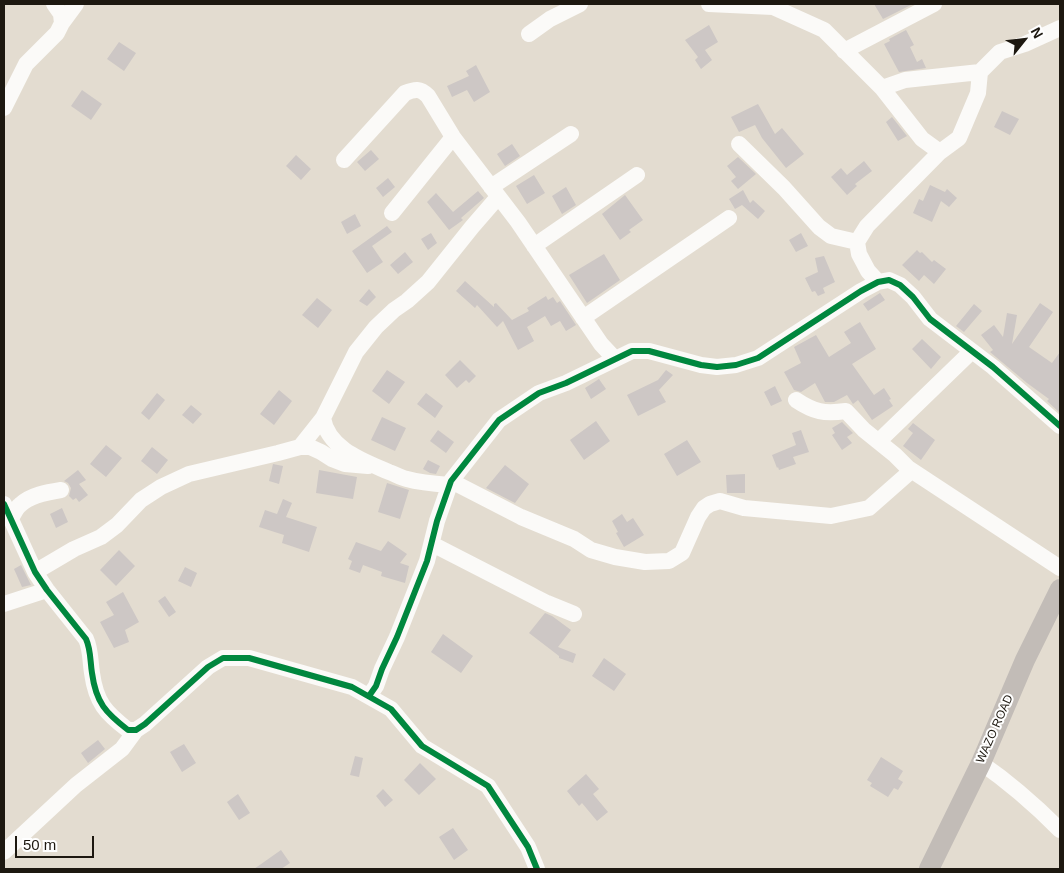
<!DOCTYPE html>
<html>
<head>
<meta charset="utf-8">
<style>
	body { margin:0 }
	#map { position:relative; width:1064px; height:873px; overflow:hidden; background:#e3dcd0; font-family:Arial,sans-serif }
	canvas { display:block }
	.frame { position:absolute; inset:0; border:5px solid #1d1810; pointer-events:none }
	.north { position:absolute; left:999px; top:15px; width:50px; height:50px; -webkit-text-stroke:4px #fff; paint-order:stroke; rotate:61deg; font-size:14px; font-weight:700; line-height:20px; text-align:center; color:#1d1810 }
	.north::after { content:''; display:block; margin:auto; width:18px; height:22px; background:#1d1810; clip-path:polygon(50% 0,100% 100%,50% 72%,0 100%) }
	.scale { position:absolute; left:15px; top:836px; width:79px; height:22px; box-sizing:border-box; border:2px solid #1d1810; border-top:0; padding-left:6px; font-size:15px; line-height:18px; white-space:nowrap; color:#1d1810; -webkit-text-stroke:4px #fff; paint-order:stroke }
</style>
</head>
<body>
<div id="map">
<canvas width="1064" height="873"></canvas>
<div class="frame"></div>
<div class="north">N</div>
<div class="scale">50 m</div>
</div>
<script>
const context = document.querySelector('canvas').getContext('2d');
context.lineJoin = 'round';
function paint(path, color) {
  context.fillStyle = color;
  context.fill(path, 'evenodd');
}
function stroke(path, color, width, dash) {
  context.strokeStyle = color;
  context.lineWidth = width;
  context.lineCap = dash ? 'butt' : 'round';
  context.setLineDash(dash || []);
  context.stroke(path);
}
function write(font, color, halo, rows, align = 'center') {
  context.font = font + ' Arial,sans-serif';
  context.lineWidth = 4;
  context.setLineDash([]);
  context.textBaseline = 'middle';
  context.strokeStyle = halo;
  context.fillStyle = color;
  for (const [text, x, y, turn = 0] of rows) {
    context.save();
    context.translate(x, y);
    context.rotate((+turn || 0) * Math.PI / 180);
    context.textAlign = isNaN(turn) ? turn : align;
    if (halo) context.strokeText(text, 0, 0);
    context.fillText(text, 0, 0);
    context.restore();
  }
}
const building = new Path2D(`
	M874,4h39l-30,15z
	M709,25l9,17 -13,8 7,10 -11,9 -6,-9 3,-3 -13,-17z
	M906,30l8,15 -4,2 7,15 5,-3 4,9 -27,4 -15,-28 6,-3 -1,-2z
	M119,42l17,11 -12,18 -17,-12z
	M476,65l14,27 -16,10 -7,-12 -15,7 -5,-11 22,-10 -3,-5z
	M82,90l20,14 -11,16 -20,-14z
	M758,104l17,30 7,-6 22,26 -18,14 -24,-30 -7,-13 -16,7 -8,-15z
	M1002,111l17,8 -9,16 -16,-8z
	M892,117l15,19 -9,5 -12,-19z
	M512,144l8,12 -15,10 -8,-12z
	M371,150l8,9 -14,12 -8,-9z
	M296,155l15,14 -10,11 -15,-14z
	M738,157l18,17 -18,15 -7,-8 5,-4 -9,-11z
	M864,161l8,10 -17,13 2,2 -10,9 -16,-18 10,-9 6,7z
	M534,175l11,18 -18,11 -11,-18z
	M388,178l7,9 -12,10 -7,-9z
	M930,185l15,7 2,-3 10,9 -8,9 -8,-6 -9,21 -19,-9 6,-14 4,2z
	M566,187l10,18 -14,9 -10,-18z
	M743,190l7,13 3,-3 12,11 -7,8 -16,-14 -7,4 -6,-10z
	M478,191l6,7 -23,20 2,2 -14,10 -22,-28 9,-9 17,19z
	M625,195l18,25 -14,10 2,2 -11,8 -18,-26z
	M355,214l6,12 -14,8 -6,-12z
	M387,226l5,6 -20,14 11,16 -16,11 -15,-22z
	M431,233l6,10 -9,7 -7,-11z
	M801,233l7,13 -12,6 -7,-12z
	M917,250l3,3 2,-1 10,10 2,-2 12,9 -12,15 -10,-9 -5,6 -17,-16z
	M405,252l8,10 -15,12 -8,-9z
	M604,254l16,26 -33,23 -18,-28z
	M824,256l11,26 -12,6 2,5 -7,3 -3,-5 -3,1 -7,-14 13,-6 -3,-14z
	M465,281l29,26v-3l2,-1 16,17 17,-9 -2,-3 19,-12 2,4 5,-3 4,6 3,-2 16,24 -10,6 -6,-10 -9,5 -6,-10 -18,11 7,14 -16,9 -15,-29 -6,6 -20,-22 -2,3 -19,-17z
	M369,289l7,8 -9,9 -8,-5z
	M880,293l5,7 -17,11 -5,-7z
	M317,298l15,12 -14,18 -16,-13z
	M1040,303l13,9 -24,35 23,16 8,-11v61l-13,-12 2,-2 -22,-16 -37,-31 3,-2 -12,-15 13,-10 9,12 4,-24 10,2 -5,29z
	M974,304l8,7 -18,21 -8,-6z
	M860,322l16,27 -24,15 22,31 10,-7 7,11 -2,1 4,6 -21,14 -14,-20 -5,4 -6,-9 -13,7h-9l-10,-19 -14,9 -7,-2 -10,-18 17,-9 -7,-16 22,-12 13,22 22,-14 -7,-11z
	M922,339l19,18 -10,12 -19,-20z
	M460,360l16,16 -7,7 -3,-3 -9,8 -12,-13z
	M387,370l18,12 -16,22 -17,-13z
	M666,370l7,5 -14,15 7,12 -28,14 -11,-21 31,-15z
	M599,379l7,10 -15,10 -6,-11z
	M775,386l7,15 -11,5 -7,-14z
	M279,390l13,11 -18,24 -14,-11z
	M157,393l8,7 -16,20 -8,-7z
	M426,393l17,13 -8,12 -18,-14z
	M191,405l11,9 -9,10 -11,-9z
	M382,417l24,11 -11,23 -24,-11z
	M596,421l14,20 -26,19 -14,-20z
	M842,422l11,11 -6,4 5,6 -10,7 -10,-15 3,-2 -3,-5z
	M913,423l22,17 -14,20 -18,-14 10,-13 -5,-4z
	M438,430l16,12 -8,11 -16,-12z
	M801,430l8,22 -16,5 3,7 -17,6 -1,-3 -1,1 -5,-13 24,-10 -4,-12z
	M687,440l14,22 -24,14 -13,-22z
	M106,445l16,13 -16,19 -16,-13z
	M152,447l16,13 -11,14 -16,-13z
	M428,460l12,6 -4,8 -6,-1 -7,-4z
	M273,464l10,2 -4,18 -10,-3z
	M505,465l24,19 -14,19 -29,-15z
	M78,470l8,10 -7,4 9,11 -9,7 -3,-4 -3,2 -4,-4 2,-8 -3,-5 -4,-2z
	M319,470l38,7 -4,22 -37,-6z
	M745,474v19h-18l-1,-18z
	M387,483l22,7 -9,29 -22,-7z
	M283,499l9,4 -6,14 31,10 -8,25 -27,-9 2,-8 -25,-8 6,-17 12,4z
	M62,508l6,14 -12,6 -6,-14z
	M622,514l5,8 6,-4 11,17 -20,12 -8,-14 2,-1 -6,-11z
	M388,541l19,13 -7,9 9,3 -4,17 -24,-7 1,-4 -19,-7 -3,8 -11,-4 3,-8 -4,-2 8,-17 25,9z
	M119,550l16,16 -19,20 -16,-16z
	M21,565l10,20 -9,2 -8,-18z
	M185,567l12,6 -6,14 -13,-6z
	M123,592l16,30 -14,8 4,12 -15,6 -14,-26 14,-7 -8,-13z
	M165,596l11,16 -7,5 -11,-16z
	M545,613l7,3 19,14 -13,17 18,7 -3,9 -14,-5v-2l-30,-23z
	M443,634l30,22 -12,17 -30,-21z
	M604,658l22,16 -12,17 -22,-15z
	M98,740l7,9 -17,14 -7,-10z
	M184,744l12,19 -14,9 -12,-20z
	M355,756l8,2 -4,19 -9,-2z
	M881,757l22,14 -5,8 5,3 -5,8 -4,-2 -6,9 -18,-11 2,-3 -5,-3z
	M420,763l16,16 -17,16 -15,-15z
	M586,774l13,15 -6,5 15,18 -11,9 -15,-18 -3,3 -12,-15z
	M383,789l10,11 -8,7 -9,-11z
	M238,794l12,19 -11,7 -12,-18z
	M453,828l15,22 -14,10 -15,-23z
	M281,850l9,13 -9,6h-27z`);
const minor = new Path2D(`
	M709,4l64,3 51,23 58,58 40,51 18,13
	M62,23l14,-19
	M529,34l21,-15 30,-15
	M844,51l90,-47
	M882,88l23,-8 75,-8
	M4,108l22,-44 31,-31 5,-10 -1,-9 -7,-10
	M739,144l45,44 35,39 12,9 26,6
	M344,160l61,-67c10,-4 15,-5 23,3l25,41 65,85 83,122 14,15
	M491,187l80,-53
	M392,213l61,-76
	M534,246l103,-71
	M878,282l-10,-11 -9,-17 -2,-12 10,-16 73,-74 19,-14 19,-45 2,-21 20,-20 25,-8 35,-16
	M583,318l146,-100
	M796,400c18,12 28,14 50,11l18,19 31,25 13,13 152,100
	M879,441l93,-90
	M300,447l23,-29
	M451,481l70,36 53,22 17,11 24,7 30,5 24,-1 13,-8 16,-36 6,-9 6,-4 10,-3 24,7 87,8 38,-8 42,-37
	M450,485c-14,-1 -29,-2 -43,-6 -6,-1 -12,-5 -18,-7 -25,-11 -61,-23 -66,-54l33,-66 20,-25 18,-17 13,-9 21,-19 44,-55 26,-30
	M4,504l31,68 12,18 39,49c5,11 4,22 6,34 4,30 14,40 36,57h8l9,-6 63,-57 15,-9h26l103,29 39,22 31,37 66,40 40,61 9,22
	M11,518c3,-4 5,-10 9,-13 10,-10 28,-13 41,-15
	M432,544l115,59 27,11
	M35,572l39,-23 27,-12 16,-12 24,-25 20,-13 28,-13 89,-21 22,-6h10l11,5 11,7 13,5 23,2
	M4,604l43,-14
	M369,696l7,-10 6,-17 15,-32 30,-76 10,-40 14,-40 48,-61 40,-27 27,-10 66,-32h17l52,14 16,2 19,-2 22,-7 103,-67 17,-9 11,-2 11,5 13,12 17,22 63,48 67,59
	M981,763c29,20 54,42 79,67
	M4,852l72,-67 46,-36 14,-19`);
const major = new Path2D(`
	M929,869l52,-106 44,-103 35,-71`);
const cycleway = new Path2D(`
	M4,504l31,68 12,18 39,49c5,11 4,22 6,34 4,30 14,40 36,57h8l9,-6 63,-57 15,-9h26l103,29 39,22 31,37 66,40 40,61 9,22
	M369,696l7,-10 6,-17 15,-32 30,-76 10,-40 14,-40 48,-61 40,-27 27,-10 66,-32h17l52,14 16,2 19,-2 22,-7 103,-67 17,-9 11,-2 11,5 13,12 17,22 63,48 67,59`);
const streetNames = [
	["WAZO ROAD",995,729,-66]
];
paint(building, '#cdc7c5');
stroke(minor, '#fbfaf8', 16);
stroke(major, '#c2bcb7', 20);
stroke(cycleway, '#00873e', 6);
write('12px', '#1d1810', '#fff', streetNames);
</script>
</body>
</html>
